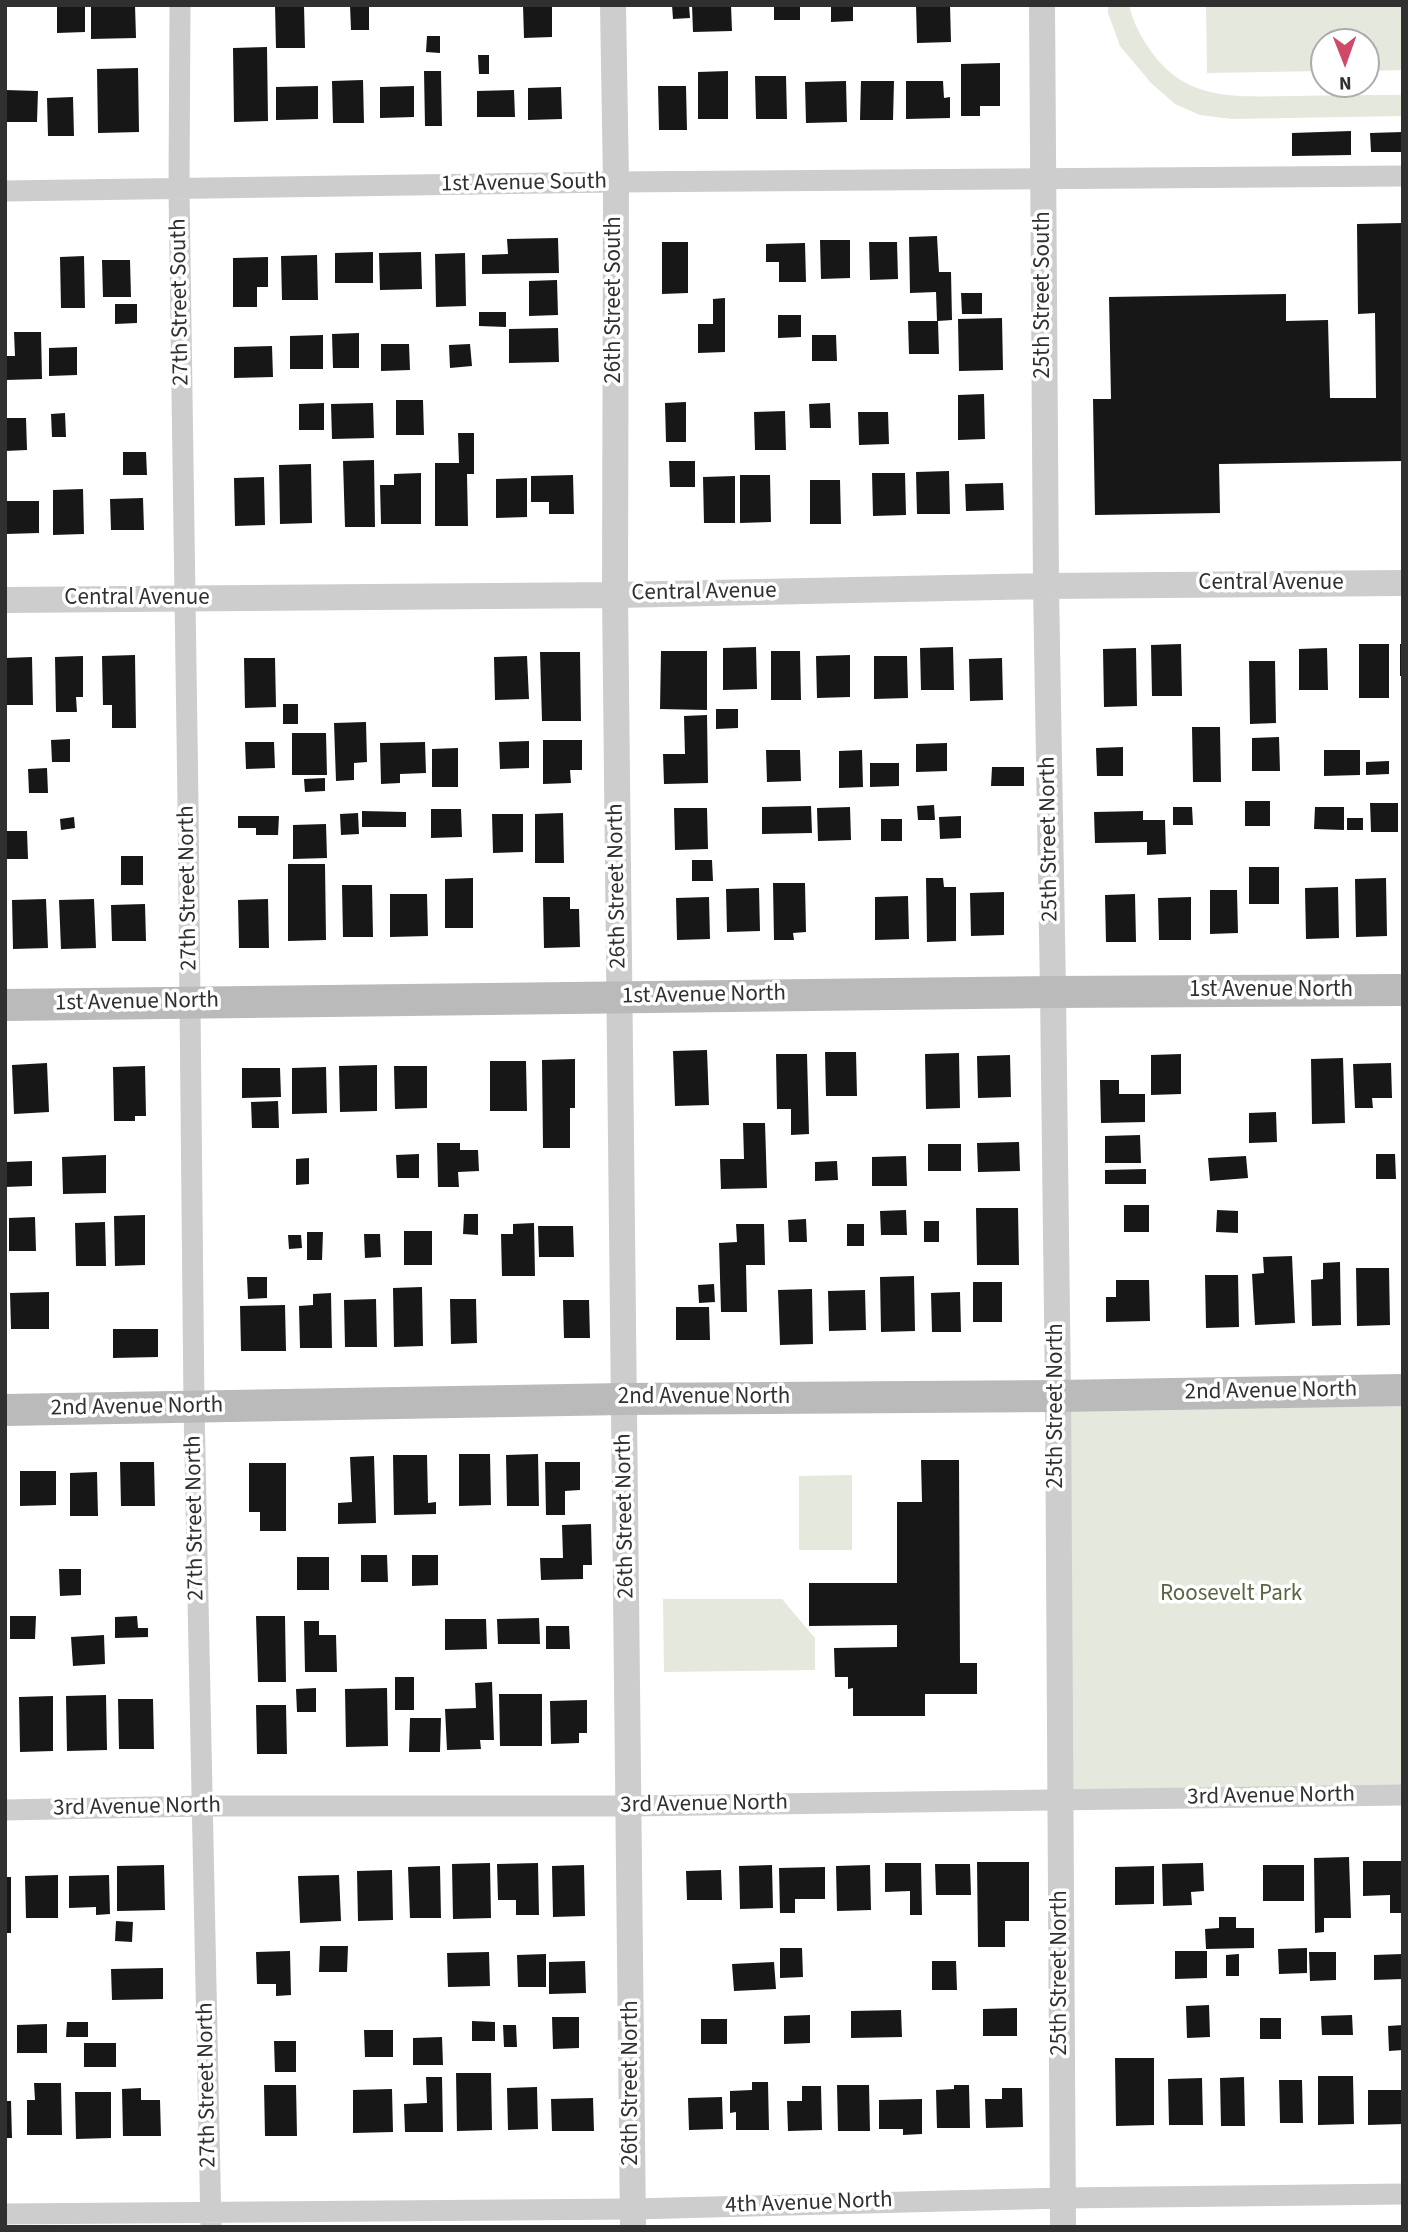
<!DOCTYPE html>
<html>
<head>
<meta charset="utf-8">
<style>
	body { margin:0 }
	#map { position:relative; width:1408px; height:2232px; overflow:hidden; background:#fff; font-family:"Source Sans 3",sans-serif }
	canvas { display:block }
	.frame { position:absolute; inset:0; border:7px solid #303030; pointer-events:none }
	.north { position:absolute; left:1310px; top:28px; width:70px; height:70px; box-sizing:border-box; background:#fff; border:2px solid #acacac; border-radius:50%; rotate:179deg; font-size:19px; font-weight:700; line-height:28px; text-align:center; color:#303030 }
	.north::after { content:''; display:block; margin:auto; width:24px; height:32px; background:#d04969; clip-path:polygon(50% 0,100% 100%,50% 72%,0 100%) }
</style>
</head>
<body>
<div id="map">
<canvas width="1408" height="2232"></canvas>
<div class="frame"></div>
<div class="north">N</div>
</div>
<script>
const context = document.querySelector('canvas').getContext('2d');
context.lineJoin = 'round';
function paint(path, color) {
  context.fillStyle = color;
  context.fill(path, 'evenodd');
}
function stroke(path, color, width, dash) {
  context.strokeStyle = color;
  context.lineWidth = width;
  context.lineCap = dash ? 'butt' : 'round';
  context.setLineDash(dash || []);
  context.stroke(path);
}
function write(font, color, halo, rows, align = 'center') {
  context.font = font + ' "Source Sans 3",sans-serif';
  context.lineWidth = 7;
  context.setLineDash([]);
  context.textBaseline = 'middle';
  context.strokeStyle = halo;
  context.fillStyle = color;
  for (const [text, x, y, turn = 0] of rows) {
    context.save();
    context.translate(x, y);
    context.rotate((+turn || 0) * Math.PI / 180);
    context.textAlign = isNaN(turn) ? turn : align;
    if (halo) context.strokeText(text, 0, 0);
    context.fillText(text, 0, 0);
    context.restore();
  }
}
const green = new Path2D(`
	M1108,5h21c5,21 14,36 27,53 36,45 87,38 139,38 36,-1 72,-1 108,-1v21l-172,3 -31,-4 -25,-11 -24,-21 -31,-37 -12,-33z
	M1206,5h197v65l-37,1v-29h-42v29l-117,2z
	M1403,1390v405l-343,5 -2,-404z
	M852,1475v75h-53v-74z
	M663,1599h119l33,39v32l-151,2z`);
const building = new Path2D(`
	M57,5h28v27l-28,1z
	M91,5h44l1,33 -45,1z
	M275,5h29l1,43h-29z
	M350,5h19v25h-18z
	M523,5h29v32l-28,1z
	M672,5h17l1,13 -17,1z
	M692,5h39l1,26 -39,1z
	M774,5h26v15h-26z
	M831,5h22v16l-22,1z
	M916,5h34l1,37 -34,1z
	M427,36h13v17l-14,-1z
	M267,47l1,74 -34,1 -1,-74z
	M478,55h11v19h-10z
	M1000,63v43h-20v10h-19v-52z
	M138,68l1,64 -41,1 -1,-64z
	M424,71h17l1,55h-17z
	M728,71v48h-30v-47z
	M755,76h31l1,43h-31z
	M363,80l1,43h-31l-1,-42z
	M846,81l1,41 -41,1 -1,-41z
	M861,81h33l-1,39h-33z
	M906,81h37l1,17 6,-1v21l-44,1z
	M318,86v33l-42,1v-33z
	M414,86v31l-34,1v-31z
	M658,86h28l1,44h-28z
	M561,87l1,32 -34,1v-32z
	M5,90l33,1 -1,31h-32z
	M514,90l1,27h-38v-26z
	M73,97l1,39h-26l-1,-38z
	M1351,131v24l-59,1v-23z
	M1403,132v20h-32l-1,-19z
	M1403,223v238l-184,3 1,49 -125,2 -2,-116h18l-2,-102 177,-3v27l42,-1 2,78h46l-1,-85 -17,1 -1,-90z
	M937,236l2,36h12l1,48 -14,1 1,33h-30l-1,-33h29l-1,-29 -26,1 -1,-56z
	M558,238l1,35 -77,1v-19l26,-1 -1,-15z
	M820,240h30v38l-29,1z
	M662,242h26v51l-26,1z
	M869,242h28l1,37 -28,1z
	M805,243l1,39h-27v-20h-13v-18z
	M373,252v31h-38v-30z
	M421,252l1,37 -42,1 -1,-37z
	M465,253l1,53 -30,1 -1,-53z
	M317,255l1,45h-36l-1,-44z
	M84,256l1,52h-24l-1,-51z
	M268,257v30h-11v20h-24v-49z
	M102,260h28l1,37h-28z
	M557,280l1,35 -29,1v-35z
	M961,293h21v21h-20z
	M725,298v54l-27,1v-29h15v-25z
	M115,304h22v19l-22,1z
	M479,312h27v15l-27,-1z
	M778,315h23v22l-23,1z
	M1002,318l1,52 -44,1 -1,-52z
	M558,328l1,34 -50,1v-34z
	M14,332h27l1,47 -37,1v-24h10z
	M359,333v35h-26l-1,-34z
	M323,335v34h-33v-33z
	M812,335h24l1,26h-25z
	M381,344h28l1,26 -29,1z
	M470,344l2,22 -22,2 -1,-23z
	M272,346l1,31 -39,1v-31z
	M77,347v28l-28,1v-28z
	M984,394l1,45 -27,1v-45z
	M396,400h27l1,35h-28z
	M686,402v40h-20l-1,-39z
	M324,403v27h-25v-26z
	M373,403l1,35 -42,1 -1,-35z
	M830,403l1,25h-21l-1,-24z
	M785,411l1,39h-31l-1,-38z
	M858,412h30l1,32 -30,1z
	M65,413l1,24h-14l-1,-23z
	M5,418h21l1,32 -22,1z
	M458,433h16v41h-7l1,52h-33v-63h24z
	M123,452h23l1,23h-24z
	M374,460l1,67h-30l-2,-66z
	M669,461h26v26h-25z
	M311,464l1,59 -32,1 -1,-59z
	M949,471l1,43h-33l-1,-42z
	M421,473v51h-40l-1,-39h14v-11z
	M872,473h33l1,42 -33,1z
	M573,475l1,39h-25v-12h-18v-26z
	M740,475h30l1,47 -31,1z
	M735,476v47h-31l-1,-46z
	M264,477l1,48 -30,1 -1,-48z
	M527,478v39l-31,1v-39z
	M810,480h30l1,44h-31z
	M1003,483l1,27 -38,1 -1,-27z
	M83,489l1,45 -31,1v-45z
	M143,498l1,32h-33l-1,-31z
	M6,501h33v32l-33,1z
	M1181,644l1,52h-30l-1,-51z
	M1359,644h30v54h-30z
	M1400,644h3v32h-3z
	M756,647l1,42 -34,1v-42z
	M953,647l1,43h-33l-1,-42z
	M1136,648l1,58 -33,1 -1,-58z
	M1327,648l1,42h-29v-41z
	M661,651h46v59l-47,-1z
	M771,651h29l1,49h-30z
	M540,652h40l1,69h-39z
	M135,655l1,73h-24v-23h-9l-1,-49z
	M850,655v42l-33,1 -1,-42z
	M83,656v41h-7l1,15h-21l-1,-55z
	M527,656l2,43 -34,1 -1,-43z
	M874,656h33l1,42 -34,1z
	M32,657l1,48h-28v-47z
	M244,658h31l1,49 -31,1z
	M1002,658l1,42 -33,1 -1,-42z
	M1249,661h26l1,62 -26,1z
	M283,704h15v20h-15z
	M716,709h22v19l-22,1z
	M707,715l1,68 -44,1 -1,-30h22l-1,-38z
	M366,722l1,40 -13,1v17l-18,1 -2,-58z
	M1192,727h28l1,55h-28z
	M292,733h34l1,42h-35z
	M1279,737l1,34h-28v-33z
	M70,739v23h-18l-1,-22z
	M543,740h39v30h-12l1,13 -28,1z
	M529,741v27l-29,1 -1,-27z
	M245,742h29l1,26 -29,1z
	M425,742l1,31 -26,1v9l-19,1 -1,-41z
	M947,743v28l-31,1v-28z
	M1123,747v29h-26l-1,-28z
	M458,748v39h-26v-38z
	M766,750h34l1,31 -34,1z
	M862,750l1,37 -24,1v-37z
	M1324,750h36v25l-36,1z
	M1389,761v13l-23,1v-13z
	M870,763h29v23l-29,1z
	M992,767h32v19h-33z
	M47,768l1,25h-19l-1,-24z
	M325,778v13l-20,1 -1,-13z
	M1245,801h25v25h-25z
	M1370,803h28v29h-27z
	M934,805l1,15h-17l-1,-14z
	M811,806l1,27 -50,1v-27z
	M850,807l1,33 -33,1 -1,-33z
	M1173,807h19l1,18h-20z
	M1315,807h29v23l-30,-1z
	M674,808h33l1,41 -33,1z
	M431,809h30l1,28 -31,1z
	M362,811l44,1v15h-44z
	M1143,811v9h22l1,34 -19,1v-13l-52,1 -1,-31z
	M358,813l1,21 -18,1 -1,-21z
	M563,813l1,50h-29v-49z
	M492,814h31v38l-30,1z
	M238,816h41l-1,19h-22v-7h-18z
	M961,816v22l-21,1 -1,-22z
	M74,817l1,11 -14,2 -1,-11z
	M1347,818h16v12h-16z
	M881,819h21v22h-21z
	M326,824l1,34 -34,1v-34z
	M5,831h22l1,28h-23z
	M121,856h22v29h-22z
	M692,860h20l1,21h-21z
	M288,864h37l1,76 -38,1z
	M1249,867h30v37h-30z
	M473,878v50h-28v-49z
	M926,878h17l1,9h12v54l-29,1z
	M1386,878l1,58 -31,1 -1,-58z
	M773,883h32l1,49 -13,1 1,7h-20z
	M342,885h30l1,52h-30z
	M1338,887l1,51 -33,1 -1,-51z
	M759,888l1,43 -33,1 -1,-43z
	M1210,890h27l1,43 -28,1z
	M1004,892v43l-33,1 -1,-43z
	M390,894h37l1,42 -38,1z
	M1135,894l1,48h-30l-1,-47z
	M908,896l1,43 -34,1v-43z
	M543,897h27v12h9l1,38 -36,1z
	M709,897l1,42 -33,1 -1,-42z
	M1191,897v43h-32l-1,-42z
	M46,899l2,49 -35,1 -1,-49z
	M94,899l2,49 -35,1 -2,-49z
	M268,899l1,49h-30l-1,-48z
	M145,904l1,37h-34l-1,-36z
	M707,1050l2,55 -34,1 -2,-55z
	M825,1052h31l1,44h-31z
	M959,1053l1,55 -34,1 -1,-55z
	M776,1054h31l2,80 -18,1v-26h-14z
	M1181,1054v40l-30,1v-40z
	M1010,1055l1,42 -33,1 -1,-42z
	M1343,1058l2,65 -33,1 -1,-65z
	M575,1059v49h-5v40h-27l-1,-88z
	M490,1061h36l1,50h-37z
	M47,1063l2,49 -35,2 -2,-49z
	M1391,1063l1,35h-20l1,10h-18l-2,-44z
	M377,1065v46l-37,1 -1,-46z
	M145,1066l1,50h-11v5h-21l-1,-54z
	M394,1066h33v42l-32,1z
	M326,1067l1,46 -35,1v-46z
	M242,1068h38l1,29 -39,1z
	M1100,1080h19v14h26v28l-44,1z
	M278,1101l1,27h-27l-1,-26z
	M1276,1112l1,30 -28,1v-30z
	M743,1123h22l2,65 -46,1 -1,-30h24z
	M1140,1135l1,28h-36v-27z
	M1019,1142l1,29 -42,1 -1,-29z
	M437,1143h23v7h18l1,21 -21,1 1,15h-21z
	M928,1144h33v27h-33z
	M419,1154v24h-22l-1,-23z
	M1376,1154h19l1,25h-20z
	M106,1155v38l-43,1 -1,-37z
	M906,1156l1,30h-35v-29z
	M1246,1156l2,22 -38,3 -2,-23z
	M309,1158v26l-13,1v-26z
	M32,1161v25l-27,1v-25z
	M837,1161l1,19 -23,1v-19z
	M1146,1169v15h-41v-14z
	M1124,1205h25v27h-25z
	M976,1208h42l1,57h-42z
	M906,1210l1,25h-26l-1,-24z
	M1217,1210l21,1v22l-22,-1z
	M464,1214h14v21l-15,-1z
	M145,1215v50l-30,1 -1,-50z
	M35,1217l1,34h-27v-33z
	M806,1219l1,23h-18l-1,-22z
	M924,1221h15v21h-15z
	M105,1222l1,44h-30l-1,-43z
	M534,1223l1,53h-33l-1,-42h12v-10z
	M736,1224h28l1,41h-19l1,47h-26l-2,-69 18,-1z
	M847,1224h17v22h-17z
	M538,1226h35l1,31h-35z
	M404,1231h28v34h-28z
	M307,1232h16l-1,28h-15z
	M364,1234h16l1,23 -16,1z
	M288,1235h13l1,13 -13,1z
	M1292,1256l3,67 -40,2 -3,-51 12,-1 -1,-16z
	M1340,1262l1,63 -29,1 -1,-46 12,-1v-16z
	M1356,1268h33l1,57 -33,1z
	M1205,1275h33l1,52 -33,1z
	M914,1276l1,55 -34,1 -1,-55z
	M247,1277h20v21l-19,1z
	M1116,1280h33l1,41 -44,1v-25h10z
	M973,1282h29v40h-29z
	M714,1284l1,18 -16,1 -1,-18z
	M422,1287l1,59 -29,1 -1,-59z
	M812,1289l1,55 -33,1 -2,-55z
	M865,1290l1,40 -37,1 -1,-40z
	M49,1292v37h-38l-1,-36z
	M960,1292l1,40h-29l-1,-39z
	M331,1293l1,55h-32l-1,-42 14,-1v-11z
	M376,1299l1,48h-32l-1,-47z
	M450,1299h26l1,44 -26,1z
	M563,1300h26l1,38h-26z
	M285,1305l1,46h-45l-1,-45z
	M676,1307h33l1,33h-34z
	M113,1329h45v28l-45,1z
	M459,1454h31l1,51 -32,1z
	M538,1454l1,52h-32l-1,-51z
	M393,1455h34l1,48 8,-1v12l-42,1z
	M374,1456l2,67 -38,1v-21l14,-1 -2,-45z
	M921,1460h38l1,203h17v31h-52v22h-72v-28l-5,1v-12h-13l-1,-29 63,-1v-22l-88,1v-43h88v-81h25z
	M120,1462h34l1,44h-34z
	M545,1462h35v28l-15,1v24h-19z
	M249,1463h37v68h-26v-19h-11z
	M20,1471h36v34l-36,1z
	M97,1472l1,44h-28v-43z
	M591,1524l1,41h-9v14l-42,1 -1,-22h23l-1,-33z
	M361,1555h26l1,27h-27z
	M412,1555h26v30l-26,1z
	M297,1557h32v33h-32z
	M59,1569h22v26l-21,1z
	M10,1616h26l-1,23h-25z
	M137,1616l1,12h10v9l-33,1v-21z
	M256,1616h29l1,66h-28z
	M539,1618l1,26h-42l-1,-25z
	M445,1619h41l1,30 -42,1z
	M304,1621h15v14h17l1,37h-32z
	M546,1626h23l1,23h-24z
	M104,1635l1,29 -32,2 -2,-29z
	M395,1677h19v33h-19z
	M492,1682l2,58h-14l1,9 -34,1 -2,-41 31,-1 -1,-25z
	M316,1688v24h-19l-1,-23z
	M387,1688l1,58 -42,1 -1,-58z
	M499,1694h43v52h-42z
	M106,1695l1,55 -40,1 -1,-55z
	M53,1696v55l-33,1 -1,-55z
	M118,1699h35l1,50h-35z
	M587,1700v33h-8v10l-28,1 -1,-43z
	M256,1705h30l1,49h-30z
	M410,1718h31l-1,34h-31z
	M1349,1857l2,61h-27v14l-9,1 -1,-75z
	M1363,1861h40v52h-13v-18l-27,1z
	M977,1862h52v59h-24v26h-27z
	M490,1863l1,55 -38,1 -1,-55z
	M538,1863l1,52h-23v-15h-18l-1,-36z
	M885,1863h36l1,52h-12v-24l-25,1z
	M1203,1863l1,28 -13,1 1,13 -29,1 -1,-42z
	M935,1864h35l1,31h-35z
	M164,1865l1,45 -48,1v-45z
	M584,1865l1,51 -32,1 -1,-51z
	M772,1865l1,43 -33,1 -1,-43z
	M870,1865l1,45 -34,1 -1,-45z
	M1263,1865h41v36h-41z
	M440,1866l1,52h-31l-2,-51z
	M1154,1866v38l-39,1v-38z
	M825,1867v32h-30v14h-15l-1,-45z
	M392,1870l1,50 -35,1 -1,-50z
	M721,1870l1,30h-35l-1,-29z
	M58,1875v43h-32l-1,-42z
	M109,1875l1,39 -14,1v-8l-27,1v-32z
	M339,1875l2,46 -41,2 -2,-47z
	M5,1877h6v56h-6z
	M1219,1917h17v11h18v20l-48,1 -1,-20 14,-1z
	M116,1921l17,1 -1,20 -17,-1z
	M320,1946h28l-1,26h-28z
	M780,1948h22l1,29 -23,1z
	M1307,1948v25l-28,1 -1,-25z
	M290,1951l1,44 -15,1v-12h-19l-1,-32z
	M1175,1951h32v27l-32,1z
	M489,1952l1,34 -42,1 -1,-34z
	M1309,1952h27v28l-26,1z
	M546,1954v33h-28l-1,-32z
	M1239,1954v22h-13v-21z
	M1403,1954v25l-29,1v-25z
	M585,1961l1,32 -37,1v-32z
	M932,1961h24l1,29h-25z
	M774,1962l2,27 -42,2 -2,-27z
	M163,1968v31l-51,1 -1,-31z
	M1209,2005l1,32 -23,1 -1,-32z
	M1017,2008v28h-34v-27z
	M901,2010l1,27 -51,1v-27z
	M810,2015v28l-26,1v-28z
	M1352,2015l1,20h-31l-1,-19z
	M552,2017h27v31l-26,1z
	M1260,2018h21v21h-21z
	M701,2019h26v25h-26z
	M472,2021l23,1v19h-23z
	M67,2022h21v15h-22z
	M47,2024v29h-30v-28z
	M503,2025h13l1,22h-13z
	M1403,2025v25l-14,1 -1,-25z
	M364,2030h29v27h-28z
	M442,2037l1,28h-30v-27z
	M274,2041h22v31h-21z
	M84,2043h32v24h-32z
	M1115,2058h39v67l-38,1z
	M456,2073h35l1,57 -35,1z
	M1318,2076h35l1,48 -36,1z
	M426,2077h16l1,55h-38l-1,-28 23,-1z
	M1244,2077l1,49h-24l-1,-48z
	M1202,2078l1,47h-34l-1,-46z
	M1279,2080h23l1,43h-23z
	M752,2082h16l1,48h-33v-18l-6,1v-22l22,-1z
	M34,2083h27l1,52h-35v-35h8z
	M264,2085h32l1,51h-32z
	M837,2085h32l1,46h-32z
	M954,2085h15l1,43h-33l-1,-38 18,-1z
	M802,2086h19l1,44 -34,1 -1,-30h15z
	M537,2087l1,42 -30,1 -1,-42z
	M141,2088v12h19l1,36h-38l-1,-47z
	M1002,2088h20l1,39 -37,1 -1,-29h17z
	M392,2089l1,43 -40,1v-43z
	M1368,2090h35v34l-35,1z
	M75,2092h36v46l-35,1z
	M722,2097l1,32 -34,1 -1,-32z
	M593,2098l1,33h-42l-1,-32z
	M922,2099v35l-19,1v-6h-24v-29z
	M5,2101h6l1,37h-7z`);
const minor = new Path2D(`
	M180,5l-1,184 9,614 6,604 17,820
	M5,191l611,-9 787,-6
	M5,1810l197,-4h428l773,-11
	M5,2214l628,-5 430,-11 340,-4`);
const tertiary = new Path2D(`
	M613,5l3,177 -1,413 18,1632
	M1042,5l4,581 7,406 5,404 5,831
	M5,600l610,-5 431,-9 357,-3`);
const secondary = new Path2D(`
	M5,1005l1048,-13 350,-2
	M5,1410l619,-11 434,-3 345,-6`);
const streetNames = [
	["1st Avenue South",524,184,-1],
	["25th Street South",1044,295,-90],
	["26th Street South",615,300,-90],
	["27th Street South",181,302,-91],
	["Central Avenue",1271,584],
	["Central Avenue",704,593,-1],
	["Central Avenue",137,599],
	["25th Street North",1050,839,-91],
	["26th Street North",618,886,-91],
	["27th Street North",189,888,-91],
	["1st Avenue North",1271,991],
	["1st Avenue North",704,996,-1],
	["1st Avenue North",137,1003,-1],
	["2nd Avenue North",1271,1392,-1],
	["2nd Avenue North",704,1398],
	["25th Street North",1057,1406,-90],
	["2nd Avenue North",137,1408,-1],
	["26th Street North",626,1516,-91],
	["27th Street North",196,1518,-91],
	["3rd Avenue North",1271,1797,-1],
	["3rd Avenue North",704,1805,-1],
	["3rd Avenue North",137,1808,-1],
	["25th Street North",1061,1973,-90],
	["26th Street North",632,2083,-90],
	["27th Street North",208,2085,-91],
	["4th Avenue North",809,2204,-2]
];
const parkNames = [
	["Roosevelt Park",1231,1595]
];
paint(green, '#e5e8dd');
paint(building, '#171717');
stroke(minor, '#cdcdcd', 21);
stroke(tertiary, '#cdcdcd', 26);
stroke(secondary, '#bababa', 32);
write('23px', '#303030', '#fff', streetNames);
write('23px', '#596643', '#fff', parkNames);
</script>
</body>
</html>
